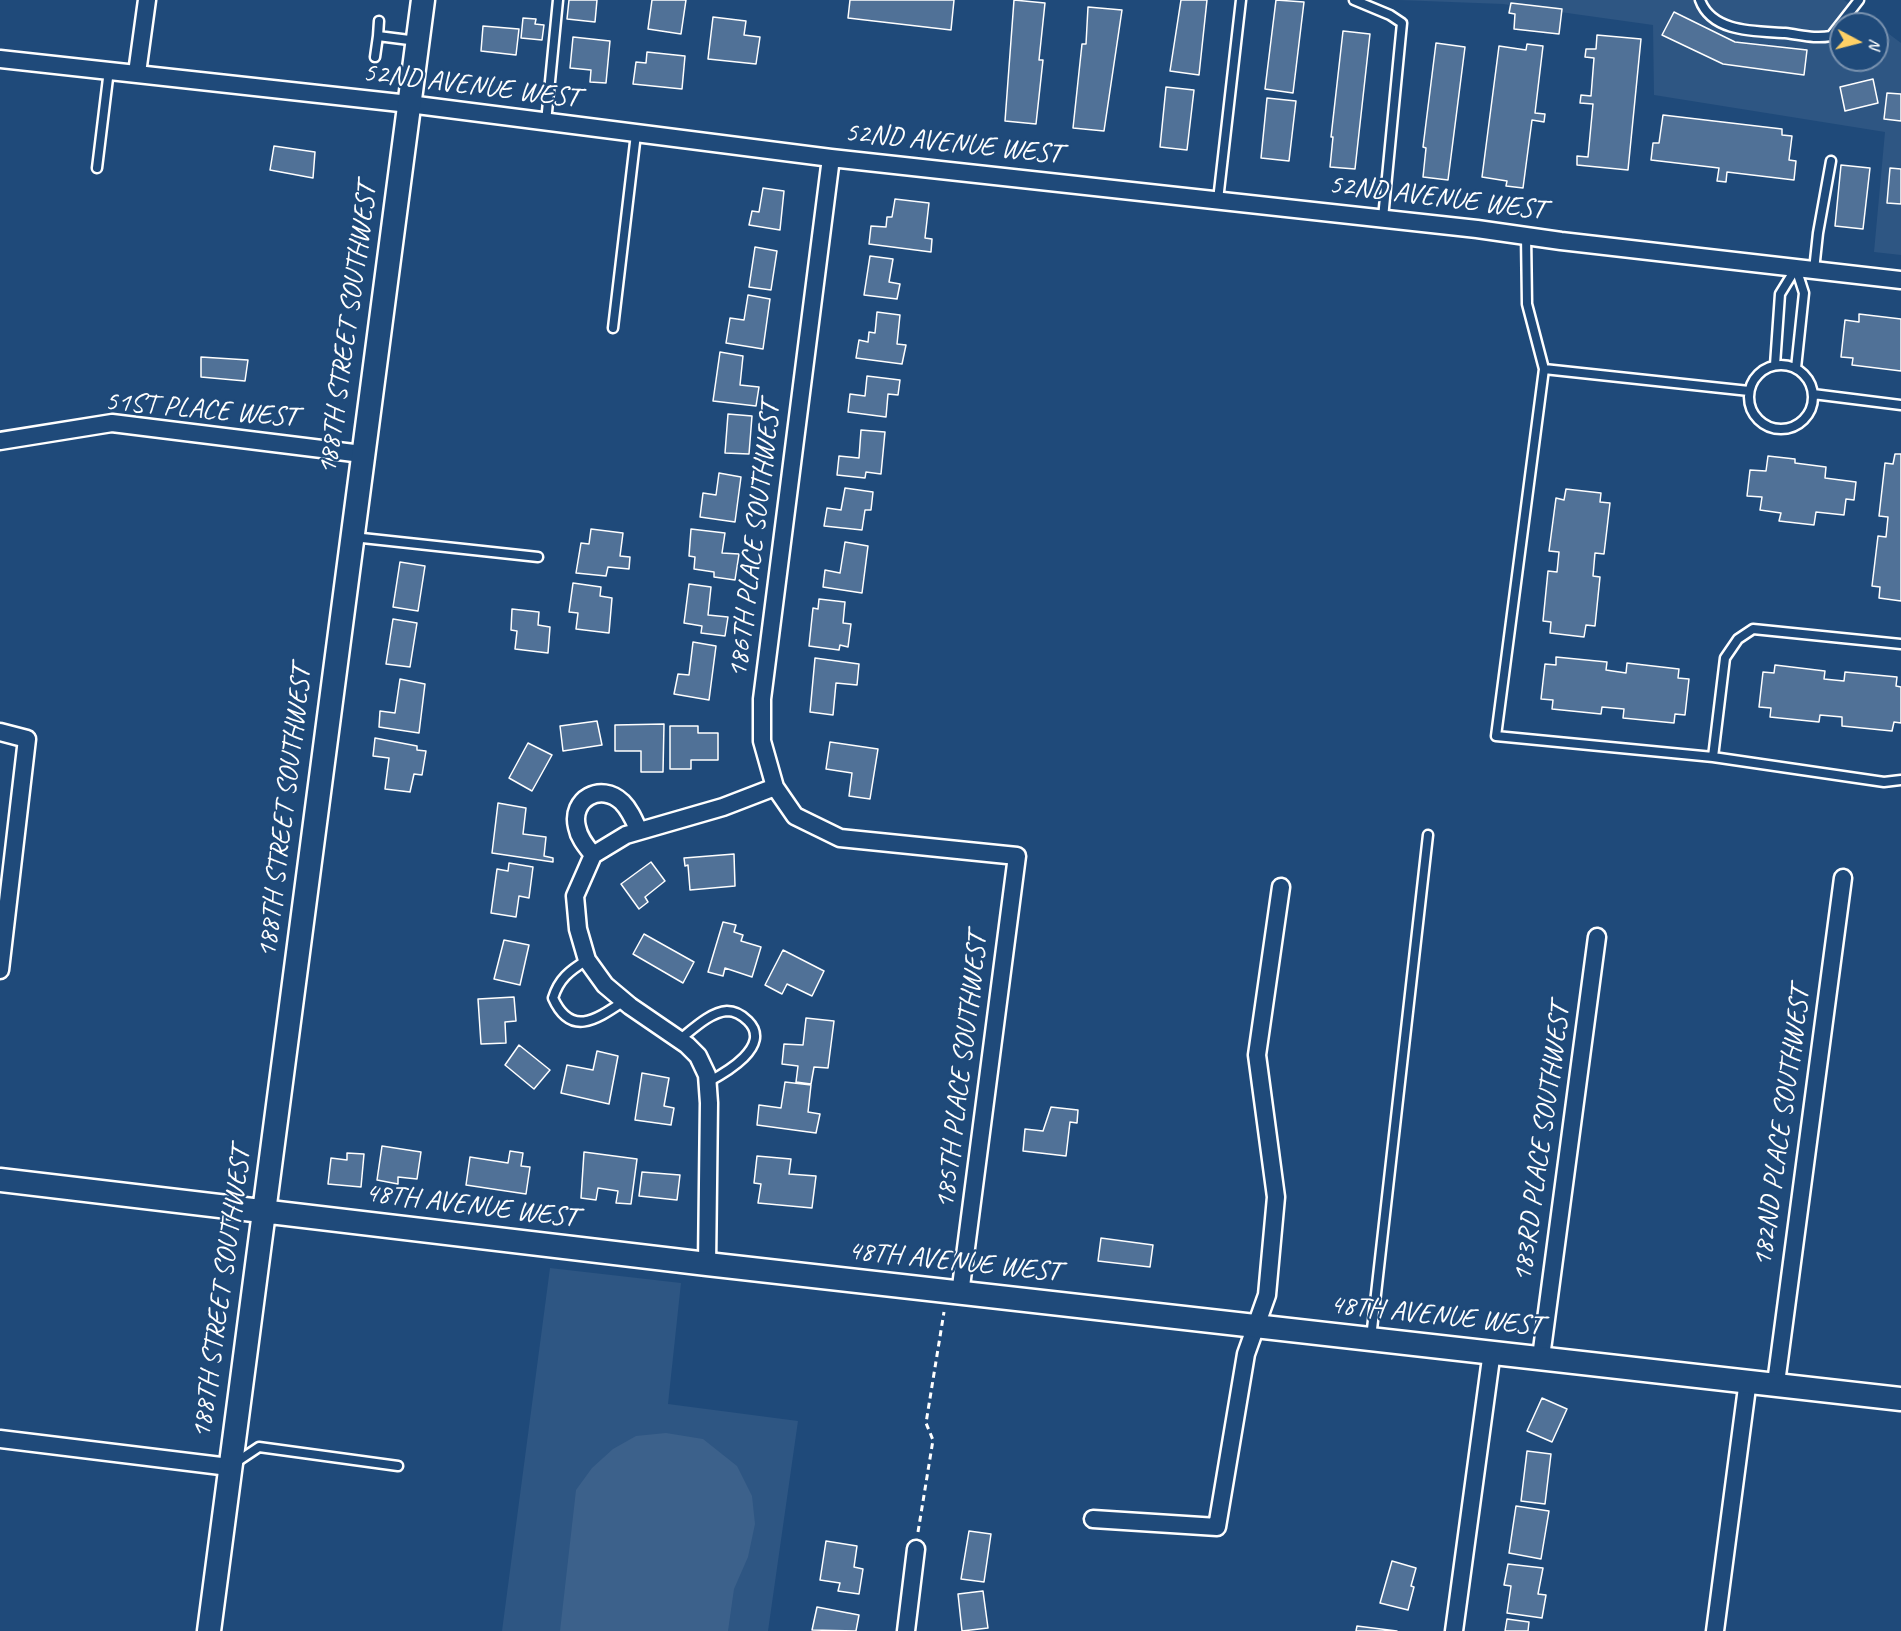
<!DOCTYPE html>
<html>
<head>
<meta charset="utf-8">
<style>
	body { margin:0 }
	#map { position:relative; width:1901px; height:1631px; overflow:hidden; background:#1f4a7a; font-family:Caveat,sans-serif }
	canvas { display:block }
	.north { position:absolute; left:1829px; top:12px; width:60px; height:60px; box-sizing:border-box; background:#1f4a7a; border:2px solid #7992af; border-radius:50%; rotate:97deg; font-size:16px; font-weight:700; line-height:24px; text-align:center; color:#fff }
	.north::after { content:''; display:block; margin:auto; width:21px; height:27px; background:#ffd166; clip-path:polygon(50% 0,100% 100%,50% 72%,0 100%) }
</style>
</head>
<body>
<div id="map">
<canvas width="1901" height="1631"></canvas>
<div class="north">N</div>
</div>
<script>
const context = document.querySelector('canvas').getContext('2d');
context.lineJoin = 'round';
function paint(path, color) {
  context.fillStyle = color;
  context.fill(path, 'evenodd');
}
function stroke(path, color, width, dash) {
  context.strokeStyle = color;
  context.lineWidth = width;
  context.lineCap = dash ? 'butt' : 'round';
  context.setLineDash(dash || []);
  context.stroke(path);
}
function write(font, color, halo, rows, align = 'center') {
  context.font = font + ' Caveat,sans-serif';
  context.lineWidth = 4.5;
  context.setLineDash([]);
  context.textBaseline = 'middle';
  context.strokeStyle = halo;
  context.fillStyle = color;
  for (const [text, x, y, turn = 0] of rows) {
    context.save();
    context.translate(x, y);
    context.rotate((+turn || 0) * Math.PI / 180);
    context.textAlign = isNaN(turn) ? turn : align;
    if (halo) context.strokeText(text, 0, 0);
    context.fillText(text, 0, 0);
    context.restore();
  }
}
const built = new Path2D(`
	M1398,0h446l32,24h-35v36h36v-35l24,18v212l-27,-3 11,-120 -231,-37 -1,-70 -150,-21z
	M550,1268l131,15 -13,121 130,17 -30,210h-266z`);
const green = new Path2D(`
	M666,1433l37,6 34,27 15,30 3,28 -7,33 -14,32 -6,42h-168l16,-141 16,-22 21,-19 23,-13z`);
const building = new Path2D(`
	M569,0h28l-2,22 -28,-3z
	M652,0h34l-5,34 -33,-5z
	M850,0h104l-3,30 -103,-12z
	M1014,0l31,3 -6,57h4l-7,64 -31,-3z
	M1181,0h26l-8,75 -29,-4z
	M1276,0l28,2 -11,91 -28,-4z
	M1511,3l51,6 -3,25 -45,-5 1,-15 -6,-1z
	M1088,7l34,3 -18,121 -31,-3 9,-84h4z
	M1674,12l61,30 72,8 -3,25 -81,-11 -61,-29z
	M713,17l33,4 -2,14 16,2 -4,27 -48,-5z
	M523,18l13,1 -1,5 9,1 -2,15 -21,-2z
	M483,26l36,3 -3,26 -35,-4z
	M1343,31l27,3 -15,135 -25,-2 3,-30h-2z
	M1597,35l44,4 -13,131 -51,-5v-9l11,1 5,-53 -13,-1 1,-8 10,1 3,-38 -9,-1 1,-8h10z
	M573,37l37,4 -4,42 -16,-1 1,-12 -21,-2z
	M1436,43l29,4 -17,133 -25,-3 3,-29 -3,-1z
	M1527,44l16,2 -8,67 10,1 -1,8 -12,-2 -9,68 -17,-2 1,-5 -25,-4 17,-131 27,4z
	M647,52l38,4 -3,33 -49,-5 3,-22 10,1z
	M1873,79l5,24 -33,8 -5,-24z
	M1166,87l28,3 -7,60 -27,-3z
	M1887,93l14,1v27l-17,-2z
	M1267,98l29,3 -7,60 -28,-3z
	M1663,115l119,14v6l10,1 -3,24 7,1 -2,19 -67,-8 -1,10 -9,-1 2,-13 -68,-8 2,-17h6z
	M274,146l41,6 -2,26 -43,-8z
	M1841,165l29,3 -7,61 -28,-3z
	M1890,168l11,1v35l-14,-1z
	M763,188l21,3 -4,39 -31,-5 3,-14 7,1z
	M895,199l34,4 -4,35 7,1 -1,13 -62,-8 2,-18 15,1 1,-10h5z
	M755,247l22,4 -6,39 -22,-3z
	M870,256l23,3 -4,23 11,2 -3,15 -33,-4z
	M748,295l22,4 -7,50 -37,-6 4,-25 14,2z
	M877,312l23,3 -3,29 9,1 -4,19 -46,-6 3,-18 9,2 1,-10 6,1z
	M1859,314l42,5v52l-49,-6 1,-7 -12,-1 4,-37 14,2z
	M720,352l23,4 -3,29 19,2 -3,19 -43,-5z
	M201,357l47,3 -3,21 -44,-4z
	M867,376l33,4 -2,15 -10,-1 -2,23 -38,-5 2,-18 15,2z
	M728,414l24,2 -3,38 -24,-1z
	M861,430l24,2 -4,42 -15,-2 -1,6 -28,-3 2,-19 20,2z
	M1895,454h6v147l-22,-3 1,-11 -8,-1 6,-50 8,1 2,-20 -9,-1 6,-53 8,1z
	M1768,456l27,3v4l31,4 -1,11 31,4 -2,18 -8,-1 -2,16 -28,-3 -2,13 -35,-4 2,-8 -21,-3 2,-13 -15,-1 3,-26 16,1z
	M719,473l22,4 -6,45 -35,-5 3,-24 13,2z
	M845,488l28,4 -2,18h-6l-3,20 -38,-4 3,-18 14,2z
	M1566,489l35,4 -1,9 10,1 -6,51 -9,-1 -2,23 7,1 -5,49 -9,-1 -2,12 -34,-4 1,-11 -8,-1 5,-50 9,1 2,-20 -10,-1 7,-53 8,2z
	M591,529l32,4 -3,23 10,1 -1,12 -21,-2 -2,9 -30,-3 5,-30 8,1z
	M691,529l34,4 -3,20 17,1 -4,26 -21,-3v-5l-20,-3 1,-12 -6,-1z
	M845,542l23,4 -6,47 -39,-6 2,-17 15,3z
	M400,562l25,4 -7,45 -25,-4z
	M573,583l28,4 -1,9 12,2 -3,35 -33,-4 2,-16 -9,-1z
	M689,584l22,3 -3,28 20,2 -3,19 -24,-3 1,-7 -18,-3z
	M819,599l26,3 -2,21 8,1 -3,23 -8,-2 -1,5 -30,-4 4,-38 5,1z
	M512,609l27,3 -1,13 12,2 -2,26 -33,-4 2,-18 -6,-1z
	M393,619l24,4 -7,44 -24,-3z
	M693,642l23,4 -7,54 -35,-6 4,-20 11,1z
	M1556,657l51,5 -1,8 20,3 1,-10 52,6 -1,9 11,1 -4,36 -10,-1 -1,9 -51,-5 1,-9 -22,-2 -1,7 -49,-5 1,-9 -12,-1 4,-35 11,1z
	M815,658l44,6 -2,21 -21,-2 -3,32 -23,-3z
	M1775,665l50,6 -1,8 20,2 1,-9 52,5 -1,9 5,1v36l-7,-1 -2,9 -50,-5v-9l-22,-2 -1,7 -49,-5 1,-9 -12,-1 4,-35 11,1z
	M400,679l25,5 -6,49 -40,-6 1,-16 15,2z
	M597,721l5,24 -39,6 -3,-25z
	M664,724l-1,48h-22v-21h-26v-26z
	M670,726h28v7h20v27h-27v9h-21z
	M375,738l42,8v4l9,1 -4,24 -8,-1 -4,18 -25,-3 4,-31 -16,-2z
	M830,742l48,7 -8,50 -21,-3 3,-23 -26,-4z
	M528,743l24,12 -20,36 -23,-13z
	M498,803l28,5 -3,26 23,3 -2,19 9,2v4l-61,-9z
	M734,854l1,32 -45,4 -2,-25 -3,1 -1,-8z
	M651,862l14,19 -20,16 3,5 -9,7 -18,-25z
	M509,863l24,4 -4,31 -10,-2 -3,21 -25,-4 6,-44 11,2z
	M723,922l13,3 -2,7 9,3 -2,6 20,6 -9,30 -27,-9 -2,8 -15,-4z
	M644,934l50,28 -11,21 -50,-29z
	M504,940l25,5 -9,40 -26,-6z
	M783,950l41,21 -12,25 -25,-12 -5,10 -17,-9z
	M514,997l2,24 -11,1 1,21 -25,1 -3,-45z
	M806,1018l28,3 -6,47 -14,-1 -3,17 -15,-2 2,-16 -16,-2 2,-20 19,1z
	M519,1045l31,25 -16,19 -29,-24z
	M597,1051l21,5 -9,48 -48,-11 6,-28 26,5z
	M642,1073l27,5 -5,28 10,2 -3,17 -36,-5z
	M785,1082l26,3 -3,27 12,2 -4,19 -59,-8 2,-20 22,3z
	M1051,1107l27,3 -1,13 -7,-1 -4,34 -43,-5 2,-22 18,2z
	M382,1146l39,6 -4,27 -19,-2v7l-21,-4z
	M510,1151l13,2 -2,13 9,1 -4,27 -60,-9 4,-28 38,6z
	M584,1152l53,7 -6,45 -15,-1 2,-12 -20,-3 -2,12 -15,-2z
	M347,1153l17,1 -3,33 -33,-3 3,-26 16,2z
	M757,1156l34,3 -2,15 27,2 -4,32 -54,-5 3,-19 -7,-1z
	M642,1172l38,3 -3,25 -38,-4z
	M1101,1238l52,7 -3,22 -52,-6z
	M1542,1398l25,11 -15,33 -25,-11z
	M1527,1451l24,3 -6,50 -24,-3z
	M1516,1506l33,5 -8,48 -32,-6z
	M969,1531l22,3 -7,48 -23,-3z
	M826,1541l31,5 -3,21 9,2 -4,25 -21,-3 2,-8 -20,-3z
	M1392,1561l24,7 -5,18 3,1 -6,23 -28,-7z
	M1508,1564l35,4 -5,26 8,1 -4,23 -35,-5 4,-27 -7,-1z
	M983,1591l5,37 -26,3 -4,-37z
	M817,1607l42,8 -3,16 -44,-1z
	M1507,1619l22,3 -1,9h-23z
	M1357,1626l40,5h-41z`);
const path = new Path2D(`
	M918,1532l15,-92 -7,-17 18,-111`);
const lane = new Path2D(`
	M1354,0l36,15 12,8 -19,195
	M1700,0c12,33 56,31 85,33 17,2 29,6 46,3l28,-36
	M378,36l1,-15
	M375,57l3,-21 39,5
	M546,122l12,-122
	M97,168l12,-98
	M1218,200l23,-200
	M1526,235l1,69 17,65 -48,367 217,21 171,25 17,-2
	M1814,270l4,-37 13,-72
	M613,328l23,-194
	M1749 397a32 32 0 1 1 64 0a32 32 0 1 1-64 0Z
	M1775,365l5,-71 16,-26
	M1796,368l8,-75 -8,-25
	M1544,369l205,22
	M1813,394l88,11
	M353,537l185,20
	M1713,757l12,-99 13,-19 15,-10 148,15
	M587,960c-18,11 -28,19 -34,38 18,40 44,21 71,3
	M679,1040c13,-10 31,-28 48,-29 8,0 16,5 21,10 25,25 -23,52 -40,61
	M1371,1338l57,-503
	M235,1463l24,-16 139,19`);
const street = new Path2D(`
	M0,59l409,45 422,54 646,71 84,12 340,39
	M137,73l10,-73
	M831,158l-69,541v42l13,46 20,29 45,22 177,18 -57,438
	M0,441l112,-18 250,31
	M0,732l27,7 -27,231
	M593,855c-7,-9 -14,-17 -16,-28 -7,-28 24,-45 45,-25 8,8 12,18 17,29
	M707,1264l2,-161 -2,-28 -9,-19 -11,-11 -57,-39 -25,-21 -18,-25 -9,-31 -3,-33 18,-41 33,-20 97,-28 52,-20
	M1541,1357l56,-420
	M1776,1383l67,-505
	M0,1439l229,28
	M1093,1519l124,8 29,-173 21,-59 9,-98 -19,-142 24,-168
	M906,1631l10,-82
	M1454,1631l38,-280
	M1715,1631l33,-251`);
const secondary = new Path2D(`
	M0,1180l707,84 1194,135
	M209,1631l214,-1631`);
const streetNames = [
	["52ND AVENUE WEST",471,86,7],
	["52ND AVENUE WEST",953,144,6],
	["52ND AVENUE WEST",1437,198,7],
	["188TH STREET SOUTHWEST",348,329,-82],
	["51ST PLACE WEST",201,410,5],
	["186TH PLACE SOUTHWEST",755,540,-83],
	["188TH STREET SOUTHWEST",285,812,-83],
	["185TH PLACE SOUTHWEST",962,1071,-83],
	["182ND PLACE SOUTHWEST",1782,1127,-82],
	["183RD PLACE SOUTHWEST",1542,1143,-82],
	["48TH AVENUE WEST",471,1206,7],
	["48TH AVENUE WEST",954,1262,6],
	["188TH STREET SOUTHWEST",222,1293,-82],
	["48TH AVENUE WEST",1436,1316,6]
];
paint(built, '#2e5683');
paint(green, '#3c618b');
paint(building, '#507197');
stroke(building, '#fff', 1.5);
stroke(lane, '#fff', 13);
stroke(street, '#fff', 21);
stroke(secondary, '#fff', 27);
stroke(path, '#fff', 3, [6, 4.5]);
stroke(lane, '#1f4a7a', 8);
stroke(street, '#1f4a7a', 16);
stroke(secondary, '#1f4a7a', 22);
write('28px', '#fff', '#1f4a7a', streetNames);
</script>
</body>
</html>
